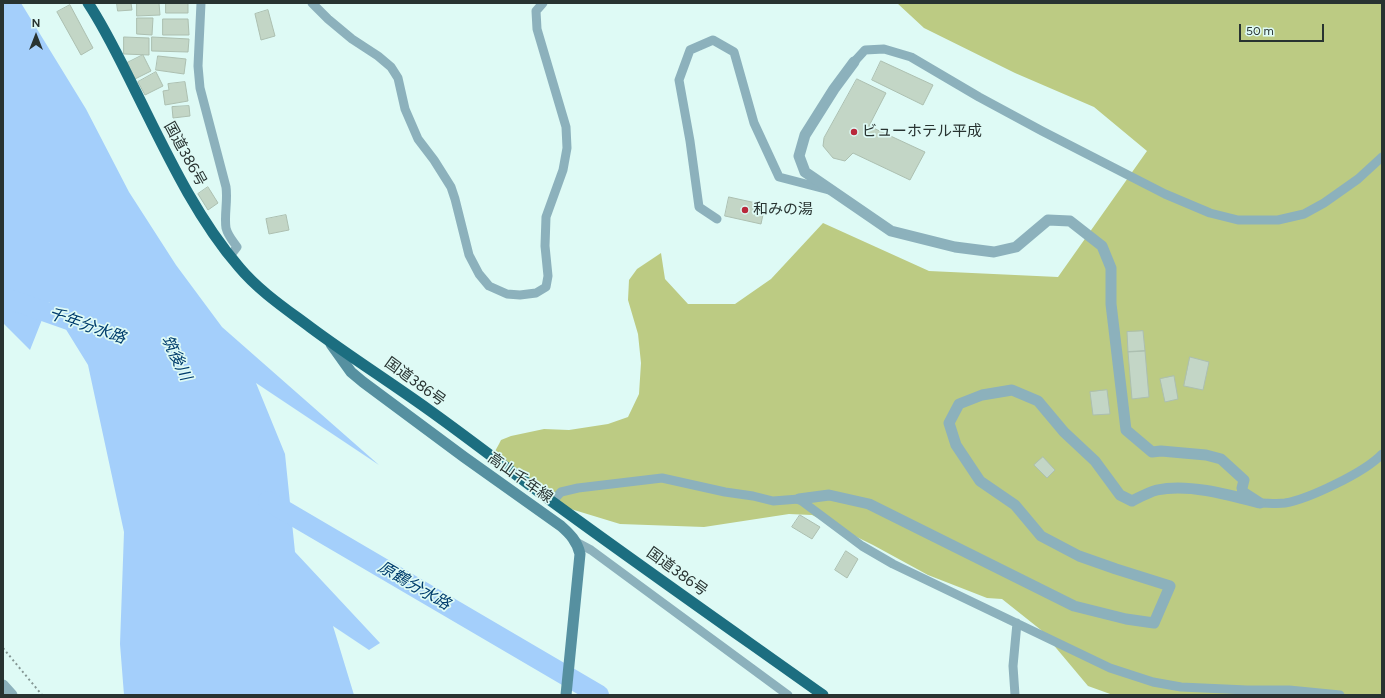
<!DOCTYPE html>
<html>
<head>
<meta charset="utf-8">
<style>
	body { margin:0 }
	#map { position:relative; width:1385px; height:698px; overflow:hidden; background:#defaf5; font-family:Figtree,sans-serif }
	canvas { display:block }
	.frame { position:absolute; inset:0; border:4px solid #283331; pointer-events:none }
	.north { position:absolute; left:16px; top:16px; width:40px; height:40px; -webkit-text-stroke:3px #defaf5; paint-order:stroke; rotate:0deg; font-size:11px; font-weight:700; line-height:16px; text-align:center; color:#283331 }
	.north::after { content:''; display:block; margin:auto; width:14px; height:18px; background:#283331; clip-path:polygon(50% 0,100% 100%,50% 72%,0 100%) }
	.scale { position:absolute; left:1239px; top:24px; width:85px; height:18px; box-sizing:border-box; border:2px solid #283331; border-top:0; padding-left:5px; font-size:12px; line-height:14px; white-space:nowrap; color:#283331; -webkit-text-stroke:3px #defaf5; paint-order:stroke }
</style>
</head>
<body>
<div id="map">
<canvas width="1385" height="698"></canvas>
<div class="frame"></div>
<div class="north">N</div>
<div class="scale">50 m</div>
</div>
<script>
const context = document.querySelector('canvas').getContext('2d');
context.lineJoin = 'round';
function paint(path, color) {
  context.fillStyle = color;
  context.fill(path, 'evenodd');
}
function stroke(path, color, width, dash) {
  context.strokeStyle = color;
  context.lineWidth = width;
  context.lineCap = dash ? 'butt' : 'round';
  context.setLineDash(dash || []);
  context.stroke(path);
}
function write(font, color, halo, rows, align = 'center') {
  context.font = font + ' Figtree,"Noto Sans JP",sans-serif';
  context.lineWidth = 3.5;
  context.setLineDash([]);
  context.textBaseline = 'middle';
  context.strokeStyle = halo;
  context.fillStyle = color;
  for (const [text, x, y, turn = 0] of rows) {
    context.save();
    context.translate(x, y);
    context.rotate((+turn || 0) * Math.PI / 180);
    context.textAlign = isNaN(turn) ? turn : align;
    if (halo) context.strokeText(text, 0, 0);
    context.fillText(text, 0, 0);
    context.restore();
  }
}
const forest = new Path2D(`
	M897,3h485v692h-269l-25,-9 -47,-56 -39,-31 -15,-1 -59,-23 -55,-30 -61,-30 -23,-1 -85,13 -84,-3 -59,-18 -47,-29 -18,-9 -2,-4v-11l5,-9 2,-4 10,-4 33,-7 25,1 39,-6 20,-7 11,-23 2,-31 -3,-29 -10,-34 1,-20 8,-11 24,-16 4,26 23,25h47l36,-25 52,-56 106,48 129,6 89,-126 -53,-44 -79,-34 -91,-45z`);
const water = new Path2D(`
	M3,3h18l65,106 43,83 47,73 46,62 157,138 -123,-82 29,71 10,98 85,91 -11,7 -36,-24 21,69h-230l-4,-51 4,-112 -36,-167 -39,-63 -19,48 -27,-27z`);
const river = new Path2D(`
	M3,297l80,28
	M268,501l331,194`);
const building = new Path2D(`
	M117,3h14l1,7 -14,1z
	M137,3h22l1,12 -23,1z
	M166,3h22v10h-22z
	M70,5l23,43 -12,7 -24,-43z
	M268,10l7,26 -14,4 -6,-26z
	M137,18h16l-1,17 -15,-1z
	M163,19h25l1,16h-26z
	M124,37l25,1v17l-25,-1z
	M152,37l37,2 -1,13 -36,-1z
	M143,55l8,16 -16,8 -8,-16z
	M158,56l28,3 -2,15 -28,-4z
	M881,61l52,24 -10,20 -51,-25z
	M156,72l7,14 -18,9 -7,-13z
	M857,79l29,14 -17,33 56,26 -15,28 -57,-27 -8,8 -12,-3 -10,-12 1,-8z
	M185,82l3,19 -23,4 -2,-14 6,-1 -1,-6z
	M189,106l1,10 -17,2 -1,-11z
	M208,187l10,16 -10,7 -10,-16z
	M729,197l36,8 -4,19 -36,-8z
	M286,215l3,15 -20,4 -3,-15z
	M1143,331l2,20 -17,1 -1,-20z
	M1145,351l4,46 -17,2 -4,-47z
	M1190,357l19,5 -6,28 -19,-4z
	M1174,376l4,23 -13,3 -5,-23z
	M1107,390l3,24 -17,1 -3,-23z
	M1043,457l12,13 -8,8 -13,-13z
	M800,515l20,12 -8,12 -20,-12z
	M846,551l12,8 -11,19 -12,-8z`);
const path = new Path2D(`
	M3,648l39,47`);
const minor = new Path2D(`
	M201,3l-3,63 2,22 26,99c2,14 -2,28 0,41 2,8 7,13 11,19l-7,9
	M312,3l16,16 24,20 26,17 13,11 7,11 7,31 13,30 16,21 17,27 4,12 14,56 10,19 10,12 18,8 13,1 16,-2 10,-6 2,-11 -3,-30 1,-29 17,-47 4,-22 -1,-21 -29,-98 -1,-18 7,-8
	M854,62l11,-12 19,-1 27,8 68,40 63,34 123,63 45,19 28,7h40l26,-6 20,-11 34,-24 24,-22
	M717,219l-18,-12 -9,-66 -11,-61 11,-30 23,-10 21,12 20,71 25,54 50,13
	M552,502l9,-10 17,-4 84,-10 63,14 28,4 20,5 26,-2 63,47 31,18 217,104 43,14 28,5 66,3h42l51,5
	M1260,503c8,0 17,1 25,0 24,-4 80,-31 97,-49
	M576,542l15,8 197,145
	M1015,695l-2,-29 4,-43`);
const tertiary = new Path2D(`
	M799,499l30,-4 40,9 205,102 52,13 28,4 16,-37 -54,-17 -37,-13 -38,-20 -26,-31 -35,-24 -24,-36 -7,-22 10,-19 23,-9 30,-5 26,11 26,31 31,29 25,34 12,6c8,-4 17,-9 25,-11 31,-7 73,5 103,13l-17,-11 -1,-4 2,-8 -23,-21 -15,-4 -45,-4 -9,1 -26,-22 -15,-126v-36l-9,-22 -32,-25 -22,-1 -32,27 -22,5 -39,-5 -64,-16 -86,-59 -6,-16 6,-21 29,-46 20,-27
	M3,685l9,10`);
const secondary = new Path2D(`
	M331,344l20,28 12,10 101,75 97,69c9,8 16,15 19,28l-14,141`);
const trunk = new Path2D(`
	M88,3c18,27 32,57 47,87 30,60 60,126 104,177 20,24 47,42 71,60 39,29 80,55 119,83 42,30 83,62 125,93 89,65 179,128 269,192`);
const markers = [
	[854,132,4,"#b9283b"],
	[745,210,4,"#b9283b"]
];
const poiNames = [
	["ビューホテル平成",862,132],
	["和みの湯",753,210]
];
const streetNames = [
	["国道386号",185,154,61],
	["国道386号",415,382,36],
	["高山千年線",520,478,35],
	["国道386号",677,572,36]
];
const waterNames = [
	["千年分水路",87,326,19],
	["筑後川",176,358,64],
	["原鶴分水路",414,586,30]
];
paint(forest, '#bccb83');
paint(water, '#a4cffb');
stroke(river, '#a4cffb', 20);
paint(building, '#c3d6c6');
stroke(building, '#acbfb0', 1);
stroke(path, '#839693', 2, [2, 3]);
stroke(minor, '#8cb1bc', 9);
stroke(tertiary, '#8cb1bc', 11);
stroke(secondary, '#5690a0', 11);
stroke(trunk, '#1c6e80', 11);
for (const [x, y, r, color] of markers) {
  const dot = new Path2D();
  dot.arc(x, y, r, 0, 2 * Math.PI);
  context.fillStyle = color;
  context.fill(dot);
  stroke(dot, '#defaf5', 1.5);
}
write('15px', '#283331', '#defaf5', poiNames, 'left');
write('15px', '#283331', '#defaf5', streetNames);
write('italic 16px', '#003d6d', '#defaf5', waterNames);
</script>
</body>
</html>
